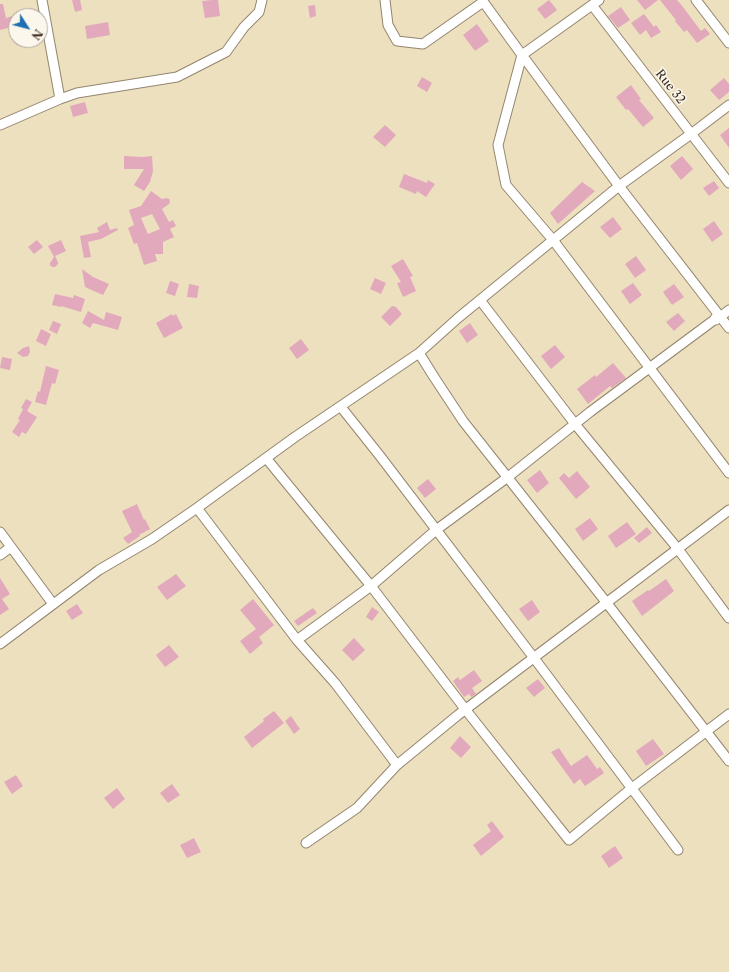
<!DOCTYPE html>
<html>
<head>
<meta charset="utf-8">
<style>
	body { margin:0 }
	#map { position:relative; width:729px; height:972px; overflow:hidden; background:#ece0bf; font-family:"Libre Caslon Text",serif }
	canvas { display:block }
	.north { position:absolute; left:8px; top:8px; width:40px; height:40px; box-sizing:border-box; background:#fbf7ec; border:1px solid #aea59a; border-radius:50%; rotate:126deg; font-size:11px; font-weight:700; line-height:16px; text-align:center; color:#3b2a1e }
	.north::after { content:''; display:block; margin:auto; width:14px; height:18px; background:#1f6fb2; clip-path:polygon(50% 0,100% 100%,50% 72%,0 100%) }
</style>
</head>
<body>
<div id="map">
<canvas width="729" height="972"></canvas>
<div class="north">N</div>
</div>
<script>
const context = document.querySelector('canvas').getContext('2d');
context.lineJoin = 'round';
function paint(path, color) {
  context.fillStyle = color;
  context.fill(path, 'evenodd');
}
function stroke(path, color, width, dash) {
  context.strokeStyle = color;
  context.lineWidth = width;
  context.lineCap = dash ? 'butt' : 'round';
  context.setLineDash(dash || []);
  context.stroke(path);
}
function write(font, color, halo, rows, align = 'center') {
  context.font = font + ' "Libre Caslon Text",serif';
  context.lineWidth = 3;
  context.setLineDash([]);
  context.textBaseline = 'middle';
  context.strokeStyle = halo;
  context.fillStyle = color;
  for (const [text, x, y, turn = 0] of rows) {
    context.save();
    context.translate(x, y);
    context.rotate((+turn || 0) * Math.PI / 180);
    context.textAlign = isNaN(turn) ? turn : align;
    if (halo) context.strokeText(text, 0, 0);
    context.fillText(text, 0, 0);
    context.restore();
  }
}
const building = new Path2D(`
	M72,0h8l2,10 -7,2z
	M212,0h6l2,16 -15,2 -3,-17z
	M549,0l8,10 -12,9 -8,-10z
	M637,0h21l-13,10z
	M660,0h17l6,7 18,24 4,-3 5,6 -13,9 -10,-13 -3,2 -9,-11 1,-1z
	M0,4h3l3,14 10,-3v11l-16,4z
	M315,5l1,11 -6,2 -2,-12z
	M621,7l9,13 -12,8 -10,-12z
	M644,14l10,13 2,-2 5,7 -10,6 -5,-8 -6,5 -9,-12z
	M108,22l2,13 -23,4 -2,-13z
	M477,24l12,17 -14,10 -12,-16z
	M422,77l10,6 -5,9 -10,-6z
	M724,78l5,6v8l-10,8 -9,-10z
	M631,85l10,14 -2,1 15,18 -11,9 -15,-18 -2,1 -10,-13z
	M85,102l3,11 -15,4 -3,-11z
	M385,125l11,10 -11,12 -12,-10z
	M729,128v20l-9,-13z
	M124,156l18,1 10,-1 1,15 -3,11 -6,9 -10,-6 10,-16h-20z
	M682,156l11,13 -12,11 -11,-14z
	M404,174l23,9 1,-3 7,4 -9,13 -9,-6 -1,3 -17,-7z
	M714,181l5,7 -10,8 -6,-8z
	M582,182l13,9 -37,33 -8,-11z
	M151,191l11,8 5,-1 2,1 1,2 -1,3 -7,5 7,13 4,-2 3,6 -6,3 4,8 -11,5v12h-8l2,7 -13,4 -7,-22 -3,1 -6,-16 6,-3 -5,-15 12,-4zM152,214l8,15 -12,5 -7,-16z
	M613,217l9,12 -12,9 -10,-11z
	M714,221l9,13 -11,8 -9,-13z
	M107,222l3,8 7,-2 1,2 -17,9 -13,3 3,15 -7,1 -4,-22 19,-4 -2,-4z
	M37,240l6,7 -9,7 -6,-7z
	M61,240l5,11 -11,5 3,6v2l-3,3h-3l-2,-2v-2l4,-6 -6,-11z
	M636,256l10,14 -11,8 -10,-14z
	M403,259l10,17 -3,1 6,14 -13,6 -6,-14 4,-1 -10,-16z
	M82,269l11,8 16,7 -6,11 -18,-8z
	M375,278l11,5 -5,11 -11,-5z
	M170,281l9,3 -4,12 -9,-3z
	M633,283l9,12 -12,9 -9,-13z
	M189,284l10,2 -2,12 -10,-1z
	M674,284l10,13 -12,8 -9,-13z
	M55,294l18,4 1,-3 11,4 -4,13 -20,-6v1l-9,-2z
	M392,306l4,1 6,7 -12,12 -9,-9z
	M88,311l16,9 2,-8 16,5 -4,13 -25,-7 -3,5 -8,-5z
	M678,313l7,8 -11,10 -8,-9z
	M172,314l1,2 3,-2 7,14 -19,10 -8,-15z
	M53,321l8,3 -4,10 -8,-4z
	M470,323l8,12 -11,8 -8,-12z
	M41,329l10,5 -5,12 -10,-5z
	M301,339l8,11 -12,9 -8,-11z
	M555,345l10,12 -14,12 -10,-13z
	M29,346l1,6 -2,4 -5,1 -6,-4 6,-5z
	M2,357l10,2 -2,11 -10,-2z
	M613,363l13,15 -14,10 -2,-2 -22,18 -11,-15 18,-14 1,2z
	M46,366l13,4 -4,14 -3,-1 -6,22 -11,-3 3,-11 2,1z
	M26,399l6,3 -5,9 10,6 -11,17 -4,-2 -3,5 -7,-5 8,-12 -2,-1 5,-10 -2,-1z
	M540,470l9,13 -12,10 -10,-13z
	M577,471l13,16 -14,12 -17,-21 5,-5 5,5z
	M428,479l8,10 -11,9 -8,-10z
	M137,504l7,16 1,-1 5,10 -11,6 1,1 -12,8 -5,-6 9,-6 -10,-21z
	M590,518l8,11 -15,12 -8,-12z
	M627,522l9,12 -20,14 -8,-12z
	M647,527l5,6 -13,10 -5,-5z
	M176,574l10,12 -19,14 -10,-13z
	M0,578l10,16 -8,5 7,10 -9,6z
	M666,579l8,12 -32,25 -10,-15 16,-11 1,1z
	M253,599l21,26 -15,12 4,6 -13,11 -10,-13 16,-12 -16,-19z
	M532,600l8,12 -12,9 -9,-12z
	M77,604l6,9 -11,7 -6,-9z
	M372,607l7,5 -7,9 -6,-4z
	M313,608l4,5 -19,13 -4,-5z
	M354,638l11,12 -12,11 -11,-11z
	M169,645l10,12 -14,10 -9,-12z
	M474,670l8,11 -10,7 4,6 -5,3 -2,-3 -5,3 -11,-16 5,-4 2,3z
	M538,679l7,9 -11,9 -8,-9z
	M274,711l10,12 -32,25 -8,-11 20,-16 -1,-2z
	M291,716l9,13 -6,5 -9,-13z
	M460,736l11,11 -10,11 -11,-10z
	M653,739l11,15 -18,12 -10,-15z
	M559,748l12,18 16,-11 10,14 3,-2 4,6 -19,13 -5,-7 -6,5 -23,-32z
	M16,775l7,11 -11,8 -8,-12z
	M172,784l8,11 -12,8 -8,-10z
	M117,788l8,11 -12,10 -9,-11z
	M492,821l12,16 -23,19 -8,-11 18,-14 -4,-6z
	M194,838l7,14 -14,6 -7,-13z
	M615,846l8,12 -14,10 -8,-12z`);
const street = new Path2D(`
	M42,0l18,99
	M385,0l3,25 9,16 26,3 60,-42
	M482,0l40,55 97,131 110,142
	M599,0l-77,55 -24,90 8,40 47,55 176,233
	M696,0l33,43
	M592,5l137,178
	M0,125l60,-26 17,-6 100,-16 49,-25 18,-25 15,-15 3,-12
	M480,300l95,124 103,125 51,69
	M716,320l13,-10
	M419,353l15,24 29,44 143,181 123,159
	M341,407l39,49 154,202 144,192
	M266,458l105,128 94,123 104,131 63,-52 97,-74
	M197,508l100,132
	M0,532l53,72
	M0,555l11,-8
	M0,644l99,-74 53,-31 45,-31 98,-71 124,-84 39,-35 161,-132 72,-52 38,-29
	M397,765l-62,-82 -38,-43 74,-54 65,-56 72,-53 82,-65 124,-92 4,-6
	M306,843l51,-35 40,-43 61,-50 271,-205`);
const streetNames = [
	["Rue 32",670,87,52]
];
paint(building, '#e2a9bc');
stroke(street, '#94856e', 11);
stroke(street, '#fff', 9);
write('12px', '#3b2a1e', '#fbf7ec', streetNames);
</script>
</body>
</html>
